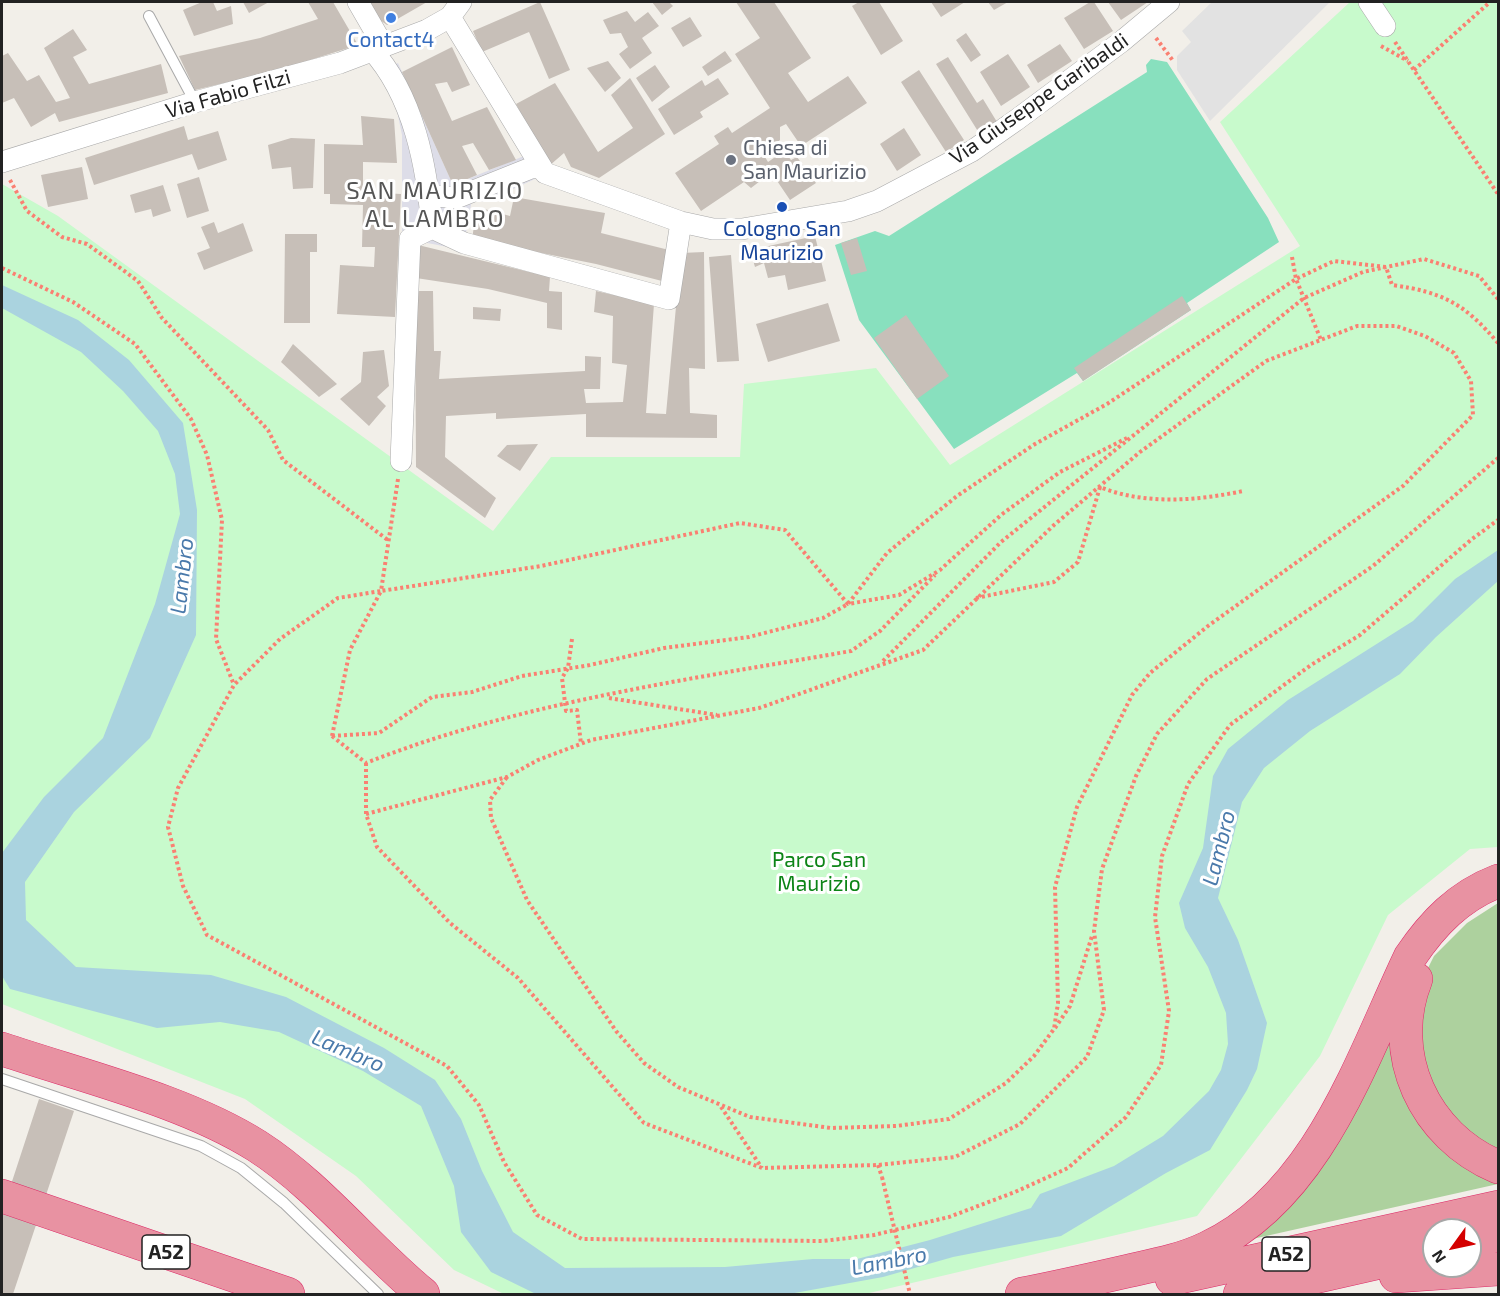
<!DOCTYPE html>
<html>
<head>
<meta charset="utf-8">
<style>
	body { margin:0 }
	#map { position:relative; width:1500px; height:1296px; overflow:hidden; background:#f2efe9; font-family:"Exo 2",sans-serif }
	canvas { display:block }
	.frame { position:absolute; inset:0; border:3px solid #222; pointer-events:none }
	.north { position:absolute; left:1422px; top:1218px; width:60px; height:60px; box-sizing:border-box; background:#fff; border:2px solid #a7a7a7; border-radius:50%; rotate:237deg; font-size:16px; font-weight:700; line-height:24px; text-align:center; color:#222 }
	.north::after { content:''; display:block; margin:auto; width:21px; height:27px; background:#d40000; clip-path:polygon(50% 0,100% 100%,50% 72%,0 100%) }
</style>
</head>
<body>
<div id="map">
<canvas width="1500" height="1296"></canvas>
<div class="frame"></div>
<div class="north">N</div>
</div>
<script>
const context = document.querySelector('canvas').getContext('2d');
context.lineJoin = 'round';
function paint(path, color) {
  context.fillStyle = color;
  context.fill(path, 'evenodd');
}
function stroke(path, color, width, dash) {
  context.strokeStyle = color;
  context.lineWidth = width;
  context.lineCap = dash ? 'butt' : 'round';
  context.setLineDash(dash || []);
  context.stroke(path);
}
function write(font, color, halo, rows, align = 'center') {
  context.font = font + ' "Exo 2",sans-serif';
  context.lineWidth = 6;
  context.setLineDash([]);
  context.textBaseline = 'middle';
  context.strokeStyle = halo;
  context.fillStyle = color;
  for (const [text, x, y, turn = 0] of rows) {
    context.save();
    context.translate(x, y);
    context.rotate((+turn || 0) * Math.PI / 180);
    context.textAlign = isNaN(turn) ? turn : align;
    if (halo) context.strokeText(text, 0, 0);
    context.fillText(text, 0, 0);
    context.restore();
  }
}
const forest = new Path2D(`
	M1498,903v254l-50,-35 -36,-76 10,-66 12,-24 33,-33z
	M1389,1025l77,140 32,19 -250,56z`);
const park = new Path2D(`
	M1350,2h148v845l-28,2 -82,66 -68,141 -123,160 -332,78h-361l-50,-24 -98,-94 -111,-77 -243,-95v-820l56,32 435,315 58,-74h189l4,-73 132,-16 74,97 350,-219 -80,-124z`);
const pitch = new Path2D(`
	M1151,59l16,3 101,156 11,24 -92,61 4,7 -108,71 -6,-8 -123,76 -95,-129 -24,-75 40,-14 14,5 258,-164 -1,-7z`);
const parking = new Path2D(`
	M1212,2h118l-120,119 -33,-51v-14l14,-14 -9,-11z`);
const plaza = new Path2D(`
	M398,63l55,122 71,-29 13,22 -52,24 -13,-3 -9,51 -61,-12v-103l-9,-43 -13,-21z`);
const water = new Path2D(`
	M2,285l76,35 51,40 54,63 14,87 -1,125 -46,103 -76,74 -49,70 1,38 50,47 135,8 75,22 98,51 51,32 26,39 21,52 31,61 52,36 160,-1 88,-8h44l73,-19 101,-32 9,-14 74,-28 49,-30 46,-45 12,-21 7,-26 -2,-31 -18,-46 -23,-39 -6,-25 24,-55 10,-72 15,-27 60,-49 125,-79 42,-42 43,-29v31l-62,56 -36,37 -90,57 -46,37 -22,34 -24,96 20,42 29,83 -10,46 -10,21 -37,60 -44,23 -105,63 -108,21 -70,20 -94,17h-253l-45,-22 -30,-40 -7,-46 -33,-80 -58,-35 -84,-39 -59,-10 -63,6 -147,-39 -8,-13v-123l42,-56 59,-59 52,-134 25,-90 -5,-40 -17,-43 -35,-40 -42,-39 -79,-44z`);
const building = new Path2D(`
	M202,2h11l4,9 14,-5 2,18 -39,12 -11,-26z
	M243,2h26l-20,11z
	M308,2h25l25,43 -83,26 -80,19 -16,-34 81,-18 58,-19z
	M370,2h57l-40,23 -7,-5z
	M540,2l30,68 -21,9 -20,-47 -47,20 -9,-21z
	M652,2h17l4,4 -11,9z
	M736,2h38l37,56 -23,15 20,29 40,-26 19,27 -66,43 -15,-22 -6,3v13l-11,9 1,4 -5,4 3,5 16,-11 7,9 6,-3 19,26 -26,17 -23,-34 -8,5 5,7 -13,10 -7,-6 -43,29 -26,-38 44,-29 -5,-8 14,-9 4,6 38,-25 -35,-54 25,-16z
	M859,2h20l24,39 -22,14 -29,-49z
	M931,2h34l-24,15z
	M988,2h20l-14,8z
	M1090,2h4l19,29 -29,18 -20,-31z
	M1108,2h40l-27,18z
	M627,11l8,11 13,-10 11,14 -17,12 10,15 -22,16 -11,-15 9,-7 -7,-14 -11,1 -7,-14z
	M690,17l12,19 -19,11 -12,-19z
	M73,29l14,21 -14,7 16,27 72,-20 7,29 -109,29 -4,-9 -24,14 -17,-29 -12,5v-47l6,-3 19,28 12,-6 17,27 14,-4 -26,-50z
	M966,33l15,22 -10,7 -15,-22z
	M1060,44l12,17 -34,22 -11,-18z
	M452,47l18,38 -18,7 -5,-10 -12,2 17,37 35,-14 29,53 -27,10 -16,-27 -11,3 15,29 -24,10 -51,-113z
	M725,51l7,10 -24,15 -6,-9z
	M1008,54l22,33 -29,19 -21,-34z
	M948,57l29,46 6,-4 14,23 -18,11 -43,-69z
	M608,61l13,17 -16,14 -18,-24z
	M655,65l15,22 -18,15 -16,-24z
	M919,70l45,70 -18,12 -45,-70z
	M630,78l35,56 -66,44 -28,-11 -7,-14 -15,13 -33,-62 39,-21 43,69 35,-24 -22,-33z
	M718,78l11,16 -29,18 3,5 -29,18 -16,-26 44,-29 3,6z
	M361,116l33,3 3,44 -34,-1v30l38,2 -6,123 -58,-3 3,-49 34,2 1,-20h-13l1,-42 -33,-1v-10h-6v-50l39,1z
	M184,126l4,14 30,-9 9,29 -29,10 -6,-16 -98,31 -9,-27z
	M904,128l17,27 -24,16 -17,-27z
	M291,138l24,1 -2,49 -20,1 -2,-22 -19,2 -4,-24z
	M82,167l6,32 -40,8 -7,-32z
	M199,177l10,34 -22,7 -10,-34z
	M163,185l8,26 -18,6 -2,-8 -16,4 -5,-18z
	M514,197l91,16 -4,20 68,17 -7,31 -66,-17 -124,-25 5,-32 33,9z
	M214,222l4,11 25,-10 10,28 -49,19 -7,-17 13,-5 -9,-21z
	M285,234h32v18h-7v71h-26z
	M815,236l11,45 -38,9 -3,-15 -17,3 -4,-15 -9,4 -5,-17z
	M857,238l10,33 -16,4 -10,-32z
	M418,245l132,32 -1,14 13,1v38l-15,-2v-25l-59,-14 -72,-11z
	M704,252l1,117 -16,-1 1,45 27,2v23l-131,-1v-23l-90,5v-6l-50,3 -1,41 51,41 -11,20 -69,-51 -1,-176h18l1,60h7l-2,28 146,-8v-15l16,1 -1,32h-16l2,14 37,-1 4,-37 -15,-2 1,-47 -19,-4 2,-21 58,13 -8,109 20,1 15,-161z
	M731,255l8,106 -22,1 -8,-105z
	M1182,296l9,14 -108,71 -9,-13z
	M828,303l12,38 -72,21 -12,-38z
	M473,307l28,2 -1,12 -27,-2z
	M906,315l43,61 -32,23 -43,-61z
	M293,344l44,40 -18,13 -38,-35z
	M384,350l5,36 -12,11 9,9 -17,20 -29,-27 21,-17 2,-30z
	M538,444l-18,27 -23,-15 10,-11z
	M39,1099l35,12 -61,183h-11v-82z`);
const path = new Path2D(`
	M1156,38l18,24
	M1395,42l103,152
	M1381,46l27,15
	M1414,70l76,-68
	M10,180l17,31 35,26 25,7 51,37 24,37 106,112 15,30 106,81
	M1292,257l4,22 25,61
	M2,268l71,34 62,42 56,75 16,36 15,65 -6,119 18,46
	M398,479l-17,112 -43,7 -58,41 -46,46 -56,103 -10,39 15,59 24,49 240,131 32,39 25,57 33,53 45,24 241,2 51,-6 75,-18 66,-25 53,-24 58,-51 35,-52 8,-54 -14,-94 7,-61 26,-72 42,-59 81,-60 49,-30 112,-96 26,-19
	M976,598l78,-16 24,-20 22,-75c44,18 96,14 143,4
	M572,639l-4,29 -6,10 4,33 11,-1 4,34
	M883,661l118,-119 303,-244 59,-26 61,-13 55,17 19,23
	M609,698l108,17
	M332,736l47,-3 53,-36 40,-5 50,-16 68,-11 74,-17 85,-11 74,-19 25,-14 39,-51 70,-57 78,-52 72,-40 189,-125 38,-18 52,6 6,18c51,7 73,19 106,58
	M332,736l18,-86 31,-59 160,-25 199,-43 45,7 63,74 51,-9 41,-25 61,-55 59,-43 67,-34
	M332,736l34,27c151,-60 325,-84 485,-112l29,-20 55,-56
	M366,763v51l11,33 73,76 68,55 126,145 118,45 116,-3 77,-8 65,-33 67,-67 17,-47 -10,-79 8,-62 34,-93 21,-42 50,-55 166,-113 125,-108
	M366,814l141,-37 31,-17 53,-20 168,-32 164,-58 131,-125 86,-73 126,-91 91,-35h39l29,10 29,17 17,28 2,34 -70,71 -195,140 -58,47 -18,22 -55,112 -22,80 3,116 -4,26 -20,27 -28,27 -57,36 -53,7 -65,2 -81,-11 -72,-30 -34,-24 -28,-32 -89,-131 -36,-82 -1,-18 17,-23
	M1055,1028l15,-22 22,-70
	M721,1107l41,61
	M878,1165l4,12`);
const lane = new Path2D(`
	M149,16l46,86
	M2,1079l199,67 40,22 43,35 94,91`);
const street = new Path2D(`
	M358,2l26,45
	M1369,2l16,24
	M450,17l95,156 136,49 32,7h29l106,-18 29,-10 95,-50 43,-30 106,-79 48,-40
	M371,49c43,47 56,118 61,179l-22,11 -9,222
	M2,162l193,-60 145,-39 87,-33 23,-13 11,-15
	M429,195l27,3 75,-30 9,-1
	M432,228l32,15 205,56 12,-77`);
const highway = new Path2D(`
	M1416,979c-30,75 8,157 82,188
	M2,1049c80,27 184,52 255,97 61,39 110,102 166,148
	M2,1196l286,98
	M1470,1241l28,-6
	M1396,1276l102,-7
	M1172,1279l326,-72
	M1022,1294c36,-7 71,-15 106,-23 27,-6 54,-11 79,-23 111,-52 154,-188 203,-291 23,-34 49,-61 88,-76
	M1240,1294l194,-44`);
const pathBridge = new Path2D(`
	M882,1177l28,117`);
const markers = [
	[391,18,6,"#3f7fe0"],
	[731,160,6,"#6b7280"],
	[782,207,6,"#1a4fb4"]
];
const shields = [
	[166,1252,48],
	[1286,1254,48]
];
const shieldNames = [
	["A52",166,1252],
	["A52",1286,1254]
];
const shopNames = [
	["Contact4",391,40]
];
const streetNames = [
	["Via Fabio Filzi",228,94,-16],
	["Via Giuseppe Garibaldi",1039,99,-35]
];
const worshipNames = [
	["Chiesa di",743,148],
	["San Maurizio",743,172]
];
const transitNames = [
	["Cologno San",782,229],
	["Maurizio",782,253]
];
const parkNames = [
	["Parco San",819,860],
	["Maurizio",819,884]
];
const waterNames = [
	["Lambro",182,576,-84],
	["Lambro",1219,848,-76],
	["Lambro",348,1051,23],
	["Lambro",889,1261,-11]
];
const quarterNames = [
	["SAN MAURIZIO",435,191],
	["AL LAMBRO",435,219]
];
paint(forest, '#add19e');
paint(park, '#c8facc');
paint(pitch, '#88e0be');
paint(parking, '#e2e2e2');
paint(plaza, '#dddde8');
paint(water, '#aad3df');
paint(building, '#c7bfb8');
stroke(lane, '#a9a9a9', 12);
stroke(street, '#a9a9a9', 22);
stroke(highway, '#dc2a67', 34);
stroke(path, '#fa8072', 4, [3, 3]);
stroke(lane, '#fff', 10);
stroke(street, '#fff', 21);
stroke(highway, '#e892a2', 33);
stroke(pathBridge, '#fa8072', 4, [3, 3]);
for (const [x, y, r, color] of markers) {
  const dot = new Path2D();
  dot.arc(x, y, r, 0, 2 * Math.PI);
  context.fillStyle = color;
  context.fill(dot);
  stroke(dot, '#fff', 2);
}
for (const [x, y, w] of shields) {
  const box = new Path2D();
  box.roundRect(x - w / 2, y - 17, w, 34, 4.5);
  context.fillStyle = '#fff';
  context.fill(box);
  stroke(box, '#222', 1.5);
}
write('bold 20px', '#222', null, shieldNames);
write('21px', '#366cbe', '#fff', shopNames);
write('21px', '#222', '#fff', streetNames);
write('21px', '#5b616d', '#fff', worshipNames, 'left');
write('21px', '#164399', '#fff', transitNames);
write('21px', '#0c8416', '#fff', parkNames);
write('italic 22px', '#4a7aab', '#fff', waterNames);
context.letterSpacing = '1.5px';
write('24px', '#555', '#fff', quarterNames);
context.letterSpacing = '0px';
</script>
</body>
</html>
